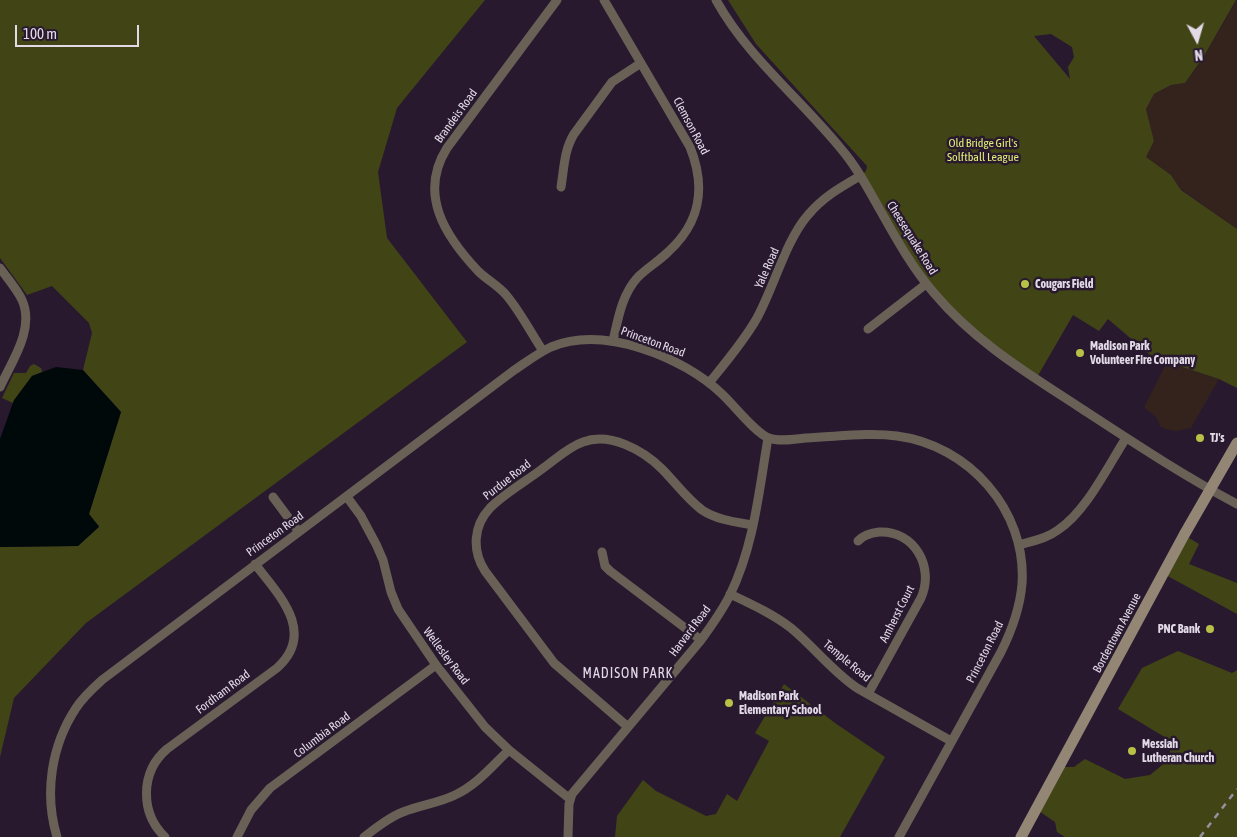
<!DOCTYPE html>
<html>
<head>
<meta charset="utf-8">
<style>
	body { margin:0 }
	#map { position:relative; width:1237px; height:837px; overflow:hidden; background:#28192f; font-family:"Asap Condensed",sans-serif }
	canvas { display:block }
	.north { position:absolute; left:1172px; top:15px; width:50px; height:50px; -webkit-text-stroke:4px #28192f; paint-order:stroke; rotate:174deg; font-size:14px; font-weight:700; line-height:20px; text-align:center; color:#e3dae8 }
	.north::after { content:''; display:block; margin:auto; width:18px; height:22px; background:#e3dae8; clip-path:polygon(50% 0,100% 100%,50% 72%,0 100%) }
	.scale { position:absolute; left:15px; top:25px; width:124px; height:22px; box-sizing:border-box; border:2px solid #e3dae8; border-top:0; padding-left:6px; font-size:15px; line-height:18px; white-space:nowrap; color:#e3dae8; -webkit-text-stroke:4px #28192f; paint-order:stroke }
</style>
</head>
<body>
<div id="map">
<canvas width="1237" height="837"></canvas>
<div class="north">N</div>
<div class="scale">100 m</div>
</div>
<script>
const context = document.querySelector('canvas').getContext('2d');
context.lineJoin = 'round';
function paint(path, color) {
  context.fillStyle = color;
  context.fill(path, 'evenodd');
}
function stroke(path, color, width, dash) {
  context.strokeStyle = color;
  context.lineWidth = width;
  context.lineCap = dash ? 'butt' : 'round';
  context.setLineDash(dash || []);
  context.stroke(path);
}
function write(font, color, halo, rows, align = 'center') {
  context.font = font + ' "Asap Condensed",sans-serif';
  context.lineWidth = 5;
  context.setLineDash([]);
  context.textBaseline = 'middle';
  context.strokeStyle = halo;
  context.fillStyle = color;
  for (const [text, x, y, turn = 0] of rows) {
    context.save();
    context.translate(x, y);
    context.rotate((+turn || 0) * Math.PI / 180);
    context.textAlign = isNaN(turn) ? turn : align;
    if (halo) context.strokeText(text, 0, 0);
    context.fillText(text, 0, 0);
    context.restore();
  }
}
const industrial = new Path2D(`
	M1237,0v229l-56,-40 -10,-14 -25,-18 8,-16 -8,-32 8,-15 17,-9 14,-2 19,-27z
	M1167,362l52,17 -28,49 -15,3 -11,-2 -5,-3 -3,-8 -13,-11z`);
const green = new Path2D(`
	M0,0h485l-88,108 -19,64 9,66 80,104 -381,281 -72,75 -14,59v-210l78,-1 21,-20 -10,-12 32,-102 -38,-42 9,-37 -3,-10 -37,-37 -25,9 -27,-37z
	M728,0h508l-32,56 -19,27 -14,2 -17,9 -8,15 8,32 -8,16 25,18 10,15 56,39v159l-18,-9 -52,-17 1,-2h-12l-48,-41 -9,12 -26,-16 -37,64 -17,-11 -84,-74 -75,-118 6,-5 1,-5 -111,-122zM1051,34l21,13 2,10 -6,10 2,12 -36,-43z
	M34,364l7,4 1,4 -10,4 -19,27 -11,-5 12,-25h12l4,-7z
	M1184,535l15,9 -10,20 48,19v31l-73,-40z
	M1178,651l54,22 5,-3v167h-172l-8,-5 -2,-10 -19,-13 23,-42h15l11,-8 40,20 25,-4 17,-14 6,-19 -55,-33 24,-41z
	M784,684l51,39 50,34 -45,80h-225l2,-21 26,-36 13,11 50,25 10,-2 11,-20 10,7 32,-60 -14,-8z`);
const water = new Path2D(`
	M56,367l27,3 38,42 -32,102 10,13 -21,19 -78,1v-108l14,-39 18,-24z`);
const street = new Path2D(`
	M604,0l86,147c16,40 11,75 -22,105 -9,9 -21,16 -30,25 -16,17 -20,42 -25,64
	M716,0c32,58 85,99 126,150 13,15 23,33 33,51 18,32 35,64 59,92 40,48 93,80 145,114 52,34 103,68 158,97
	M561,187c3,-18 3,-37 13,-53l38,-52 29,-19
	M0,268c7,10 17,21 22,32 13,29 -10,61 -22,87
	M868,329l58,-45
	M543,351c-12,-18 -22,-38 -36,-55 -8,-10 -20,-16 -29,-25 -33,-35 -60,-77 -31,-123l110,-148
	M709,383c17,-21 35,-42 48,-65 17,-31 29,-78 51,-103 15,-18 33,-28 52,-39
	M273,497l26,35
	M347,497l14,19 15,28 7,16 8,32 7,17 38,56 49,62 24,23 61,49
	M858,541c5,-6 13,-8 21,-9 35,-2 56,35 42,66l-53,96
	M1019,545c13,-4 27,-6 39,-15 28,-18 50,-64 68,-92
	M602,552l3,14 5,5 91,69
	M730,594c21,10 43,20 61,34 23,19 41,43 66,60l94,53
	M628,727l-74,-64 -69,-92c-13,-20 -12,-45 5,-63 15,-15 35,-26 52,-39 13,-9 26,-22 41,-27 27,-10 60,8 79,27 13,13 25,30 40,41 15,10 34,12 51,15
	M57,837c-13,-43 -6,-91 19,-129 7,-11 16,-19 26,-28l411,-309c12,-8 25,-18 38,-24 53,-22 132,10 171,47 11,10 34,40 47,44 11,4 26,1 37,0 30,-1 62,-6 91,-2 71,9 130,74 125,148 -2,24 -10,46 -21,68l-102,185
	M165,837c-25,-24 -25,-65 2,-88l110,-81c40,-36 1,-74 -22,-104
	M237,837l14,-27 19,-22 166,-123
	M364,837c12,-9 25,-20 39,-25 17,-7 36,-9 52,-17 22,-10 37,-29 54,-45
	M568,837l1,-33 3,-10 129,-154c11,-15 21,-29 29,-45 24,-49 29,-104 38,-157`);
const secondary = new Path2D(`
	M1021,837l163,-302 53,-92`);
const rail = new Path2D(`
	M1200,837l37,-48`);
const markers = [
	[1025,284,5,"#b7c147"],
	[1080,353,5,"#b7c147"],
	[1200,438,5,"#b7c147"],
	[1210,629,5,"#b7c147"],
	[729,703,5,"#b7c147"],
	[1132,751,5,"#b7c147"]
];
const streetNames = [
	["Brandeis Road",456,116,-54],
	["Clemson Road",691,126,62],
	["Cheesequake Road",912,238,58],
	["Yale Road",767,268,-66],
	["Princeton Road",653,342,20],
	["Purdue Road",507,480,-38],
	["Princeton Road",275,534,-36],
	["Amherst Court",897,614,-63],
	["Harvard Road",690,631,-53],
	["Bordentown Avenue",1117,633,-62],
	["Princeton Road",985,652,-63],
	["Wellesley Road",446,656,53],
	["Temple Road",847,661,40],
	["Fordham Road",223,692,-37],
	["Columbia Road",322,735,-37]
];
const parkNames = [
	["Old Bridge Girl's",983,143],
	["Solftball League",983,157]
];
const poiNames = [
	["Cougars Field",1035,284],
	["Madison Park",1090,346],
	["Volunteer Fire Company",1090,360],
	["TJ's",1210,438],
	["PNC Bank",1200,629,"right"],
	["Madison Park",739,696],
	["Elementary School",739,710],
	["Messiah",1142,744],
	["Lutheran Church",1142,758]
];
const neighbourhoodNames = [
	["MADISON PARK",628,674]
];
paint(industrial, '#34221c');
paint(green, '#414516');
paint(water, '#00090a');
stroke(street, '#696156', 9);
stroke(secondary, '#938674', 11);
stroke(rail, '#9a8fa0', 2.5, [6, 6]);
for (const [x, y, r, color] of markers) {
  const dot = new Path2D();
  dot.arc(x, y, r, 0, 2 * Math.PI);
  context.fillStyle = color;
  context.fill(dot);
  stroke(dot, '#28192f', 2);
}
write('12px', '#e3dae8', '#28192f', streetNames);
write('12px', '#e2ef76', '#28192f', parkNames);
write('bold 12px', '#e3dae8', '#28192f', poiNames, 'left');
context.letterSpacing = '1px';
write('14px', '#e3dae8', '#28192f', neighbourhoodNames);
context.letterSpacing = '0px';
</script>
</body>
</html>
